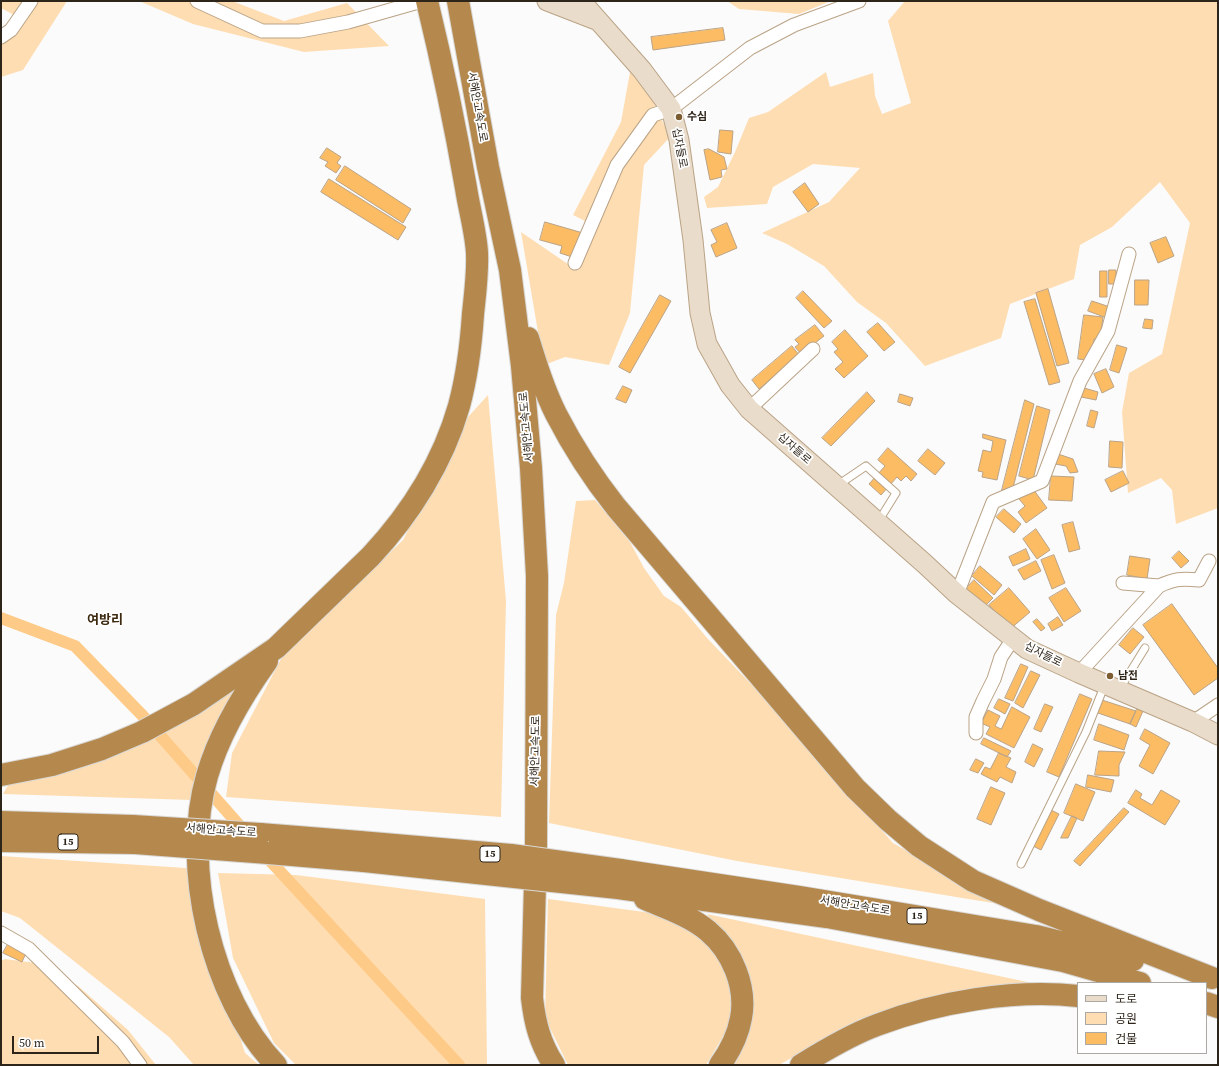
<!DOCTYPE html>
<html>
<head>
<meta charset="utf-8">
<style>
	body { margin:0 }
	#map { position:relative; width:1219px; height:1066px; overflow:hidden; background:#fbfbfb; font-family:"Source Serif 4","Noto Sans KR",serif }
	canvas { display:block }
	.frame { position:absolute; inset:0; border:2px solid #2e251a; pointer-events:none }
	.legend { position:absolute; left:1077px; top:982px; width:130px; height:72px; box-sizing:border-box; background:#fff; border:1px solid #aba8a3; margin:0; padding:5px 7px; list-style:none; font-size:12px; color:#2e251a }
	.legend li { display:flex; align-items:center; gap:8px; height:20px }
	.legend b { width:20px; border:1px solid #aba8a3 }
	.scale { position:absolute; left:12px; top:1036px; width:87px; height:18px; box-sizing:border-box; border:2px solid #2e251a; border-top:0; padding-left:5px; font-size:12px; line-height:14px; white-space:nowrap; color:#2e251a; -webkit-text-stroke:3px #fff; paint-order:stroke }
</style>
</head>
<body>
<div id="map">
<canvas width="1219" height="1066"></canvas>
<div class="frame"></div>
<ul class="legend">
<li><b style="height:5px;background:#e9dcca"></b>도로</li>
<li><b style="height:11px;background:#feddb2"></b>공원</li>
<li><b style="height:11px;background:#fcbc64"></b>건물</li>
</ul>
<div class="scale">50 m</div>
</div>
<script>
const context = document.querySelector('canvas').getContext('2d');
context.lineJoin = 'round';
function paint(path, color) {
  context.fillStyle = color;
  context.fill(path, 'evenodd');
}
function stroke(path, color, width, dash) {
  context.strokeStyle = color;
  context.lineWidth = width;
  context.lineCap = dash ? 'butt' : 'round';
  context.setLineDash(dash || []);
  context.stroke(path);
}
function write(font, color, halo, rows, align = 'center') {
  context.font = font + ' "Source Serif 4","Noto Sans KR",serif';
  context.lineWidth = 3.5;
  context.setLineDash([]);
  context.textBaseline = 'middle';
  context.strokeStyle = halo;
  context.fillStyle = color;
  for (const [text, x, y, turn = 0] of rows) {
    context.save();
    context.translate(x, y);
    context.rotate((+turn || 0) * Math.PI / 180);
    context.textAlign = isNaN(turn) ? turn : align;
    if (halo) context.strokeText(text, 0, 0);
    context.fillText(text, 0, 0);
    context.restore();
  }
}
const green = new Path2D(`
	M1,1h66l-44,69 -22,7v-47l13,-15 -13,-7z
	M139,1h93l52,20 63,-18 42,43 -85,6 -111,-28z
	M727,1h104l-32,13 -60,-5z
	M905,1h313v507l-42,16 -4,-34 -11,-12 -33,15 -6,-81 7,-39 33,-19 28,-131 -30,-41 -48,45 -32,18 -6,34 -64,25 -9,34 -76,28 -39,-43 -29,-21 -33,-36 -37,-22 -25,-11 67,-31 31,-34 -47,-4 -40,23 -6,17 -60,4 -3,-11 14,-10 17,-35 14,-34 19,-6 58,-40 4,15 43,-14 2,23 7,18 29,-11 -23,-82z
	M630,72l20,23 20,42 -26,28 -14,148 -21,52 -44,-8 -18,7 -9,-32 -17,-100 57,39 9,-49 -14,-7 48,-93z
	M488,395l18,206 -5,216 -275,-20 6,-44 49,-94 122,-119 65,-123z
	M595,500l35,42 14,26 20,28 17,11 27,32 63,66 122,138 106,61 -262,-43 -188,-38 7,-208 8,-32 12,-82z
	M238,684l-35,67 -11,49 -189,-6 7,-12z
	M1,856l185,12 59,185 14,12h-65l-25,-28 -149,-119 -19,-7z
	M218,873l78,2 189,24 2,166h-191l-22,-22 -41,-85z
	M548,899l111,15 38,20 35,29 -1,60 -25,42h-138l-23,-47z
	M707,914l325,69 -88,13 -84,23 -81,46h-51l19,-91z
	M5,959l31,4 42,23 50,44 28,35h-155v-104z`);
const canal = new Path2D(`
	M1,618l74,28 67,69 104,118
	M263,853l196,212`);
const building = new Path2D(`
	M723,28l2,12 -72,10 -2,-13z
	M720,130l13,1 -2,23 -13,-2z
	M327,148l14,9 -4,6 4,3 -5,7 -11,-7 3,-4 -8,-4z
	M709,149l15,8 3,12 -6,1 1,7 -12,3 -6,-30z
	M345,166l66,43 -8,14 -67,-43z
	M329,179l77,48 -8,13 -77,-48z
	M805,183l14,21 -11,8 -15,-20z
	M545,222l38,11 -8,25 -15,-5 2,-7 -22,-6z
	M727,223l10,25 -21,9 -5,-12 6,-3 -6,-12z
	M1166,237l8,19 -16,7 -8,-20z
	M1109,270h7v14h-7z
	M1100,271h7v26h-7z
	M1135,280h14l-1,25h-13z
	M1048,289l21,74 -12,3 -21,-73z
	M803,291l29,30 -8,7 -28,-30z
	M660,295l11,6 -41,72 -11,-6z
	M1035,299l25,83 -11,3 -25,-83z
	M1092,301l18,6 -3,11 -19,-7z
	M1084,315l19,2 -3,22h-6l-1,11 -7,10 -8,-1z
	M1145,319l8,1 -1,9 -9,-1z
	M878,323l17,19 -11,9 -17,-19z
	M815,325l9,11 -23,18 -6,-7 4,-3 -4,-4z
	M845,330l23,26 -24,22 -9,-9 8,-7 -9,-10 4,-3 -6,-7z
	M1117,345l10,3 -8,25 -9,-3z
	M792,346l7,9 -40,34 -7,-9z
	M1106,369l8,18 -12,6 -8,-19z
	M623,386l9,4 -6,13 -10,-4z
	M1084,388l14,4 -2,8 -15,-3z
	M867,392l8,9 -44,45 -9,-8z
	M900,394l13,4 -3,8 -12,-4z
	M1025,400l9,4 -21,84 -11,2z
	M1037,406l13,4 -17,70 -14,-4z
	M1091,410l7,2 -4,16 -7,-2z
	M983,434l23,6 -9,40 -15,-3 1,-5 -5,-1 5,-21 8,2 2,-11 -10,-3z
	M1110,441l13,1 -1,26 -13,-1z
	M888,448l29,26 -6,7 -5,-5 -5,5 -4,-4 -16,18 -12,-11 16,-18 -7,-6z
	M928,449l17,14 -10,12 -17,-14z
	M1058,454l15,5 5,13 -8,1 -4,-7 -11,-2z
	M1123,471l6,12 -18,9 -6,-12z
	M1051,476l23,1 -2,24 -23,-1z
	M1033,489l14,19 -21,15 -8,-11 7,-6 -6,-7z
	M1004,509l17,15 -7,9 -18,-16z
	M1073,522l7,27 -11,3 -7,-27z
	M1036,529l14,21 -13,9 -14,-20z
	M1026,549l4,10 -17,7 -4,-9z
	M1179,551l10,10 -8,7 -9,-10z
	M1054,555l11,28 -13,6 -11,-29z
	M1130,556l20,3 -3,20 -20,-4z
	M1036,561l5,10 -17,9 -6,-10z
	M980,566l22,19 -8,10 -22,-19z
	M974,580l19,18 -8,8 -19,-17z
	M1009,588l21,24 -20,17 -21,-24z
	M1066,588l15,23 -17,11 -15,-24z
	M1172,604l46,64v10l-24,17 -51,-70z
	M1058,617l5,8 -11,6 -4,-7z
	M1037,619l8,9 -4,3 -8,-9z
	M1133,628l11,9 -14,17 -11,-9z
	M1021,664l7,3 -15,34 -8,-3z
	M1031,671l9,4 -17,33 -8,-5z
	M1080,694l12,5 -33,78 -12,-5z
	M999,699l11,5 -5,10 -11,-6z
	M1102,700l34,11 -6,13 -32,-11z
	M1045,704l8,3 -12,25 -7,-3z
	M1012,707l18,10 -16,31 -28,-14 4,-7 -9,-4 7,-13 12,6 -5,10 6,3z
	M1137,709l6,2 -7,16 -6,-3z
	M1099,724l30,11 -5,15 -30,-10z
	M1145,729l25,14 -17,31 -14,-8 11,-21 -10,-6z
	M984,738l27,13 -4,6 -26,-13z
	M1033,744l10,5 -9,18 -9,-5z
	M1099,751l26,1 -6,13v11l-24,-1z
	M999,753l12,5 -5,9 10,5 -4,11 -12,-6 -3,5 -16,-8 4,-7 5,2z
	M976,759l8,4 -6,10 -8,-3z
	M1088,775l26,5 -3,12 -25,-5z
	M1076,784l19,8 -12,29 -19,-8z
	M991,787l14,6 -14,32 -14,-6z
	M1136,790l6,4 -2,4 12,7 9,-15 19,11 -15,24 -37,-22z
	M1124,808l5,4 -49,54 -6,-5z
	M1051,810l8,4 -18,36 -8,-4z
	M1072,816l5,2 -9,20h-7z
	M8,944l18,9 -4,9 -19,-9z`);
const lane = new Path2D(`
	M838,485l28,-19 30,27 -18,29
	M1119,690l26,-42
	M1021,864l65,-132 19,-48`);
const street = new Path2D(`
	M197,1l65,30h38l48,-9 74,-21
	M1,37l10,-7 20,-29
	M575,263l42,-98 36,-50 18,-6 79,-61 44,-23 65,-24
	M749,409l64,-60
	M1123,583l36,3
	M957,594l36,-92 49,-21 38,-100 28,-50 21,-77
	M1079,673l80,-87c15,-7 23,-8 40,-6l10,-19
	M1193,722l25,-17
	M976,733v-16l7,-16 11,-22 7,-22 12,-18
	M1,933l28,16 94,93 17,23`);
const secondary = new Path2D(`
	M547,1l49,19
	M581,1l61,69 29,39 8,31 14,100 7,73 7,31 23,41 19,24 176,155 32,30 70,55 52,24 114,49 25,13`);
const highway = new Path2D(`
	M458,1l30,166 22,103 12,96 9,102 6,108 -1,269 -4,153c3,26 8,45 22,67
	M528,338c8,26 16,52 28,76 17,33 37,64 60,93l239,281 33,32 31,26 54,35 66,29 173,68
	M267,661c-25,35 -48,73 -60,115 -26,90 4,221 69,289
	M1,775l51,-10 50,-16 40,-17 52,-28 82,-56 95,-92c39,-42 72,-94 88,-150 8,-30 12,-61 14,-92 2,-20 5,-41 4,-61 -1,-20 -8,-45 -11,-65 -11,-63 -24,-125 -39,-187
	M1,822l132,4
	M260,834l100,8
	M1,841l134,2
	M268,853l96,8
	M620,870l179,27 237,39 97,24
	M618,888l209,29 236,44 77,22
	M645,899c21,9 45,17 63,32 24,20 39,56 33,87 -3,17 -11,33 -21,47
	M1206,1003l12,4
	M801,1065c24,-15 49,-30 76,-40 60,-23 137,-36 201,-29`);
const highwayBridge = new Path2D(`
	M133,826l127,8
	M360,842l151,13 109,15
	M135,843l133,10
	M364,861l254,27`);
const markers = [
	[679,117,4,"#7c5c31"],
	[1110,676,4,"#7c5c31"]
];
const shields = [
	[68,842,20],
	[490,854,20],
	[917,916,20]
];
const shieldNames = [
	["15",68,842],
	["15",490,854],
	["15",917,916]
];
const streetNames = [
	["서해안고속도로",477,107,80],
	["십자들로",679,148,79],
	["서해안고속도로",527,427,-95],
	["십자들로",794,449,41],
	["십자들로",1043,655,27],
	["서해안고속도로",536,751,-89],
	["서해안고속도로",221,831,4],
	["서해안고속도로",855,906,9]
];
const poiNames = [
	["수심",687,117],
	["남전",1118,676]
];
const quarterNames = [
	["여방리",105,621]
];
paint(green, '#feddb2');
stroke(canal, '#feca87', 12);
paint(building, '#fcbc64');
stroke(building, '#baa387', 1);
stroke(lane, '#baa386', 9);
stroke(street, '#baa386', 15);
stroke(secondary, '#baa386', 21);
stroke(highway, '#d9d8d6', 24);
stroke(lane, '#fff', 7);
stroke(street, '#fff', 13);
stroke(secondary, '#e9dcca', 19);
stroke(highway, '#b5894e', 22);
stroke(highwayBridge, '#d9d8d6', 24, []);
stroke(highwayBridge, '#b5894e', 22);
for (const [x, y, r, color] of markers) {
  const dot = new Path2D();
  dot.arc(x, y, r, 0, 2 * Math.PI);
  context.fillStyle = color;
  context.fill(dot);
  stroke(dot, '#fff', 1.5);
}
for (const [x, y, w] of shields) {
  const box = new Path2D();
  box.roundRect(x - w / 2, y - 8, w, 16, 3);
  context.fillStyle = '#fff';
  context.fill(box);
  stroke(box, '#2e251a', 1);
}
write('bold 10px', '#2e251a', null, shieldNames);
write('11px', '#2e251a', '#fff', streetNames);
write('bold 11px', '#2e251a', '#fff', poiNames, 'left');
write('bold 13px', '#3d2a10', '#fff', quarterNames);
</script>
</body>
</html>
